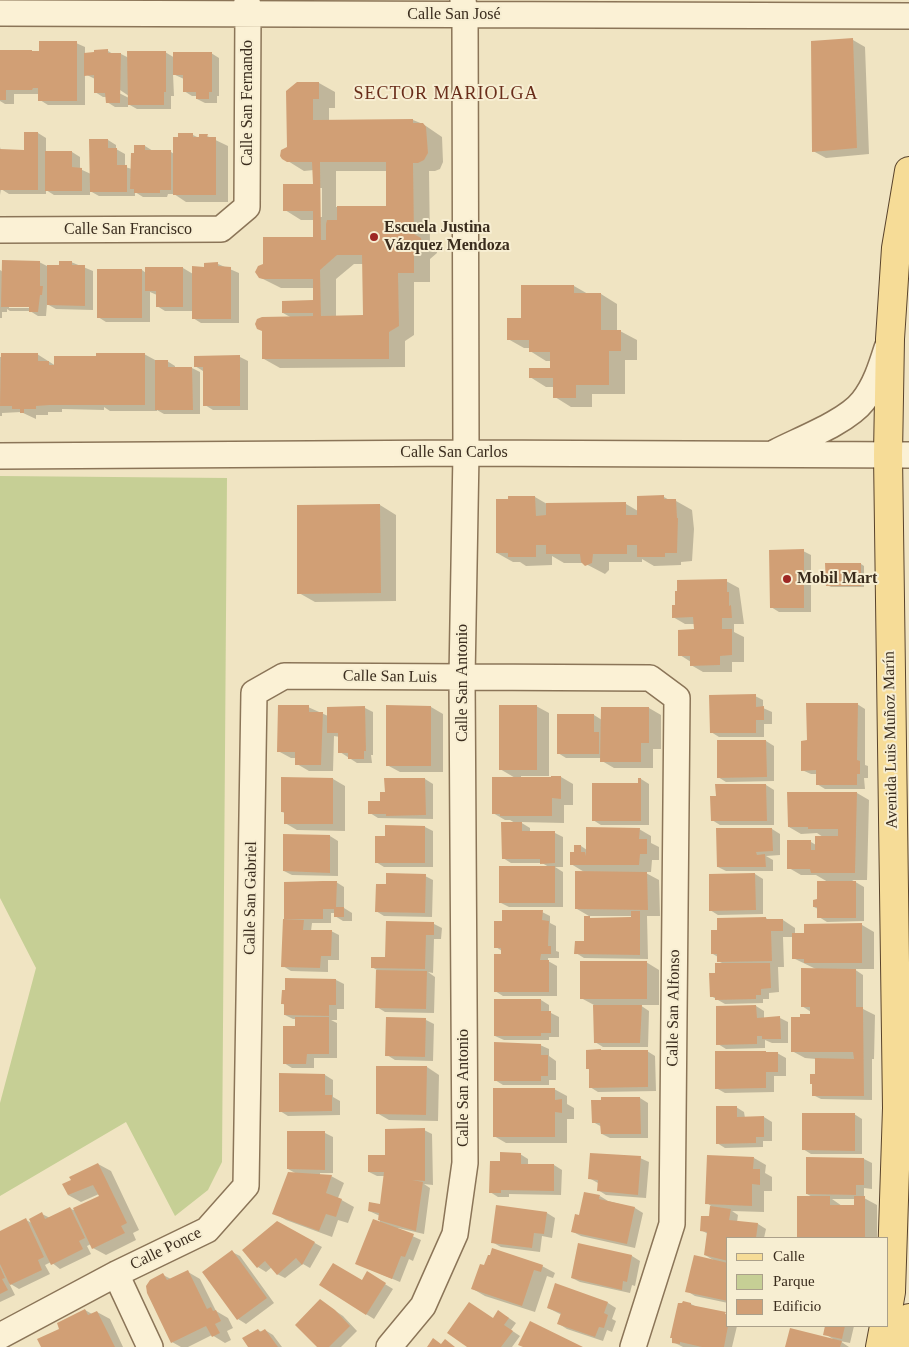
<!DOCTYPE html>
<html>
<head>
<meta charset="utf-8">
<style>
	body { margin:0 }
	#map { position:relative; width:909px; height:1347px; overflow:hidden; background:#f0e4c2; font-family:Georgia,serif }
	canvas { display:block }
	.legend { position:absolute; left:726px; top:1237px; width:162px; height:90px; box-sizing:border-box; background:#f7eed2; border:1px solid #aba08a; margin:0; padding:6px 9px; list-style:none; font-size:15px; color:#3a2c1d }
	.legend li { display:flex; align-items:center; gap:10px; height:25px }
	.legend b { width:25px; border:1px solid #aba08a }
</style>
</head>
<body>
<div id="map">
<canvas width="909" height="1347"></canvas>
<ul class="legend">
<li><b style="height:6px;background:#f6dc97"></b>Calle</li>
<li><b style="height:14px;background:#c6cf95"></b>Parque</li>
<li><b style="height:14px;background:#d19f75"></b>Edificio</li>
</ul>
</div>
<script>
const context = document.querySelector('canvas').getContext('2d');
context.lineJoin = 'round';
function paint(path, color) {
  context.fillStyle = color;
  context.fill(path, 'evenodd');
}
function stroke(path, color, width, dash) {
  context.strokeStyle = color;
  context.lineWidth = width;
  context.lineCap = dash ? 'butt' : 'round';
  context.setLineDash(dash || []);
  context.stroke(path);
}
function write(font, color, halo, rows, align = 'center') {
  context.font = font + ' Georgia,serif';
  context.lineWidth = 4;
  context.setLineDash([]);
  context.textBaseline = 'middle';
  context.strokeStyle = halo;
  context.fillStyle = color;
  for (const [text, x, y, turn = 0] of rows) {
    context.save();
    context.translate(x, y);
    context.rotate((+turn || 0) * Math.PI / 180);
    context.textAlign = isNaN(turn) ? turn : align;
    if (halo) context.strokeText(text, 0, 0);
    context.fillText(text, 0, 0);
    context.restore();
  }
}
const green = new Path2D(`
	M0,476l227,2 -5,684 -14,28 -33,26 -49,-94 -126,74v-93l36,-135 -36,-70z`);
const shadow = new Path2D(`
	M853,40l12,7 4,107 -43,4 -13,-7z
	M76,43l9,4v7l23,-3 5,3h8l8,4 36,-6 10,6 36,-5 8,5v38h-2v7h-12l-8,-4v-3h-5l-8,-5v-12l-11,-5 1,22h-3v13h-34l-9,-5v3h-13l-8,-5v-5h-4l-8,-5v-13l-10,-5v31h-37l-8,-5 -1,-6h-25v10h-9l-5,-3v-50h32l2,1zM117,88l12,8v2l-14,-7z
	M319,83l16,9v16h-6v13l84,-1 10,4 19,13 1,25 -3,7 -5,2h-6l1,73 6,4 1,5 -7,6v23h-16v53l-9,6v26l-125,1 -16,-9 28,-41 -9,-5 31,-12v-13h-33l-22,-11 55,-39v-18h-13l-16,-10 29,-24v-16l-10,1 -21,-13zM336,171h51v36h-51zM319,188h3v29h-3zM354,264h10v53h-28v-38z
	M38,133l8,5v14h26l8,5v12l11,5v-34h17l8,5v4l9,5v13l7,2 3,-23h10l8,5 18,1 3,2 19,-19 8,4 6,-3 21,10v56h-42l-12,-8h-6l-1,3h-24l-8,-5v4h-36l-9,-5v4h-36l-8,-5v4h-37l-8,-5 -1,6v-48l1,4h24z
	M39,262l8,4 13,1 11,-5 22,9v39l-37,-1 -9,-5 -1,12h-8l-8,-5h-20l-3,-2v3h-5v6h-2v-48l3,2zM9,306h26v2h-26z
	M218,264l21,9v50h-38l-8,-5v-7h-28l-8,-5v-11l-7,-3v30h-44l-8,-5 44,-47 4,3 37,-5 10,6z
	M522,286h52l14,8h13l16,10v27h3l17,9v20h-12v34h-33v13h-21l-16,-10v-10h-9l-16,-10 21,-8v-8h-5l-16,-10v-3h-6l-16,-9 14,-20z
	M37,354l19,12 40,-9 48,-3 13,7h10l8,5v2h17l8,4v42h-36l-7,-4v1h-47l-6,-4v3l-42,-1v3h-14v3h-12v4l-15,-7 -19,1v3h-2v-59z
	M240,357l8,4v49h-35l-8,-5 -2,-34 -8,-5z
	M535,497l12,7h79l12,7 1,-14h25l7,4h5l16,9 2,19 -2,32 -11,1v3l-27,1 -12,-7v3h-33v8l-4,4 -21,-11h-20l-12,-7v9l-26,1 -6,-4h-7l-16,-9z
	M380,505l16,10v86l-81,1 -16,-9v-87z
	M803,551l8,4v57h-32l-8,-5z
	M861,564l3,2v21h-33l-4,-2z
	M726,581l13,7 5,36h-10v8l10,5v25h-12v10h-29l-12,-7v-3l-11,-7 15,-24v-7h-10l-12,-7z
	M755,696l8,4v8l9,4v12h-8v13h-45l-8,-5z
	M857,704l8,5v56l3,1v12h-4l1,11h-40l-8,-5v-10h-6l-9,-4 6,-28z
	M536,706l13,7v63h-28v3l40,-2 12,7v21h-9v18l-44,-1 10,6v5h25l8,4v30h-8l8,5v35h-54l-8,-4 48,-36 -7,-4h-31l-8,-5 12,-35 -5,-3h-5l-12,-7 24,-34 -17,-10z
	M308,707l20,9 37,-8 8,4v43h-2l1,8h-15l-17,-11v-15l-6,-1 -1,35h-24l-12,-7v-6h-6l-13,-7z
	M431,707l12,7v58h-43l-13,-7z
	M649,708l12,7v34h-8v19h-39l-12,-7v-3h-36l-8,-5 36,-38 8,5z
	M766,741l8,5v35l-48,1 -8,-5z
	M282,779h51l12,7v45l-48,-1 -12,-7v-10l-3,-1z
	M425,779l8,5v35l-55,-1 -8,-5 11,-11 6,-9z
	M641,779l8,5v41h-48l-8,-5 46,-36z
	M766,785l8,5v35h-54l-8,-5z
	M857,793l12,7 -2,80h-15l12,7v34l-37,1 -8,-5 -1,-8 -4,-2 14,-25 -12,-7h-15l-12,-7 22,-26 5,3 7,-8 -6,-4 -16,1 -12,-7z
	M425,827l8,4v36h-49l-8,-5z
	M639,829l12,7v7l8,4v13h-7l-1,12h-7l15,8 1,36h-13l1,43 -64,-1 -8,-5 9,-11 4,-24 3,1h41v-3h-44l-12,-7 9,-36 -15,-9 4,-11 6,-7 6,4z
	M772,829l8,5v21l-14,1 7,4v11h-47l-8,-4 -1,-37z
	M330,836l8,5v35l-46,-1 -8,-4z
	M755,874l8,5v35l-45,1 -8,-5z
	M425,876l8,4 -1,37 -48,-1 -8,-5z
	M336,882l8,5v21l8,5v8h-9l-8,-5v-3h-4v10h-19l-1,8h20l8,4v25h-11v12l-37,-1 -8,-5 2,-83z
	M542,912l8,4v7l6,3v25l3,1v6h-11v3l9,5v30h-54l-8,-5 8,-36 -1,-4 -6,-4 7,-25z
	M766,918l3,3 14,-1 12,8v6h10l57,-9 12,7v37h-20l9,6v34l12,6 -1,44h-2v41l-51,-1 -8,-4 3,-20v-16l-11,-1 -13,-7 9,-33 10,-3v-3l-9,-6 16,-36 -25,-12v-21h-10l1,30h-6l1,25 -10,1v6h-6v4l-38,1 -14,-8 5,-21 8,-11 -6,-3v-4l-5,-3 5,-23z
	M434,924l8,4 -1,11h-7l-1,34 -5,-1 7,5 -1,36 -49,-1 -8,-5v-37l-5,-3z
	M646,962l13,8v35h-19l9,6 -1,36h-45l-8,-5 -1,-37 -13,-7z
	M336,980l8,4v25h-7v11h-6l6,3v35h-23v10h-22l-8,-5 12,-36 1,-8h-4l-8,-4v-10l-2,-1z
	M541,1000l8,5v7l10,5v20h-10v3h-45l-9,-4z
	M756,1006l8,5v7h16l8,4v21h-16l-7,-3v8l-39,1 -8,-5z
	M426,1020l8,4 -1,37 -38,-1 -8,-5z
	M540,1045l9,4v7l7,5v19h-7v5h-46l-8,-5z
	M647,1051l8,5 1,35 -58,1 -8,-5v-17l-3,-2z
	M777,1053l9,5v18h-12v16l-49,1 -9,-5z
	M427,1067l12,8 -1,46 -49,-1 -12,-7z
	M325,1075l8,5v17l7,4v14l-52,1 -8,-5z
	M554,1089l13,7v8l7,4v11h-7v24h-61l-12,-7z
	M602,1098h38l8,5v35h-38l-8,-4v-7l-9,-5z
	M736,1107l8,5 1,6 19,-1 8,5v19h-9v6l-38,1 -8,-5z
	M854,1114l8,5v35h-51l-8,-5z
	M424,1130l8,4 1,51 -9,-1 6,4 -6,46 -26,-6 -1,1 24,11 -8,21 -4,-2 -9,23 -43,-18 23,-41v-7l-11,-5 12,-6 5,-29h-9l-8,-4 17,-16z
	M288,1132l37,1 8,4v36h-13v2l11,1 13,7 -6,15 16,9 -6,16 -10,-3 -6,17 -46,-17 -12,-7 23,-39 -9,-5z
	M520,1154l8,5v6h26l8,5 -1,25 -52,-1v3h-11l-8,-5 12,-30z
	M640,1158l9,4 -3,36 -40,-3 -8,-5v-7l-9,-5z
	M754,1158l12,7 -1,8 7,4v14h-8v21l-32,-1 6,4 -1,7 21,2 8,5 -2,9h-36v65l-33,-7 -8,-5 28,-30 -10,-6 3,-21 -7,-4 9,-12 1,-12 -4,-3z
	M864,1159l8,4v26l-8,-1v10l13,7v33h-79l1,-41 15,1 -7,-4zM832,1199h23l1,7h-14z
	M98,1164l13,7 28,59 -6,3 3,7 -30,15 -13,-7 -2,-4 -4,2 4,8 -31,15 -9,-7 -6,3 5,9 -31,15 -10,-6 6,12 -15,7v-70l26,-12 6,3 10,-9 8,4 20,-10 3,2 27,-13 -1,-3 -18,8 -13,-7z
	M600,1196l8,5 27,7 8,5 -8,35 -54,-12 -8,-4 7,-15z
	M498,1206l49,7 8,5 -3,20 -10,-2 -2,16 -39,-5 -9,-5z
	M277,1222l45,25 -12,21 -7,-4 -18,14 -8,-4 -5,-7 -6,5 -8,-5 -14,-17z
	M579,1245l53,11 8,5 -5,25 -3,-1 -2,8 -50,-11 -8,-4z
	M232,1252l8,4 34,47 -28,21 -8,-5z
	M542,1266l13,7 -2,5 -6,-2 -12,36 -50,-16 -12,-7z
	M188,1272l12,7 16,32 12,7 5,10 -6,3 4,9 -6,3 -13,-8 -24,12h-7l-9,-5 -9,-67 8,4z
	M367,1273l26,16 -19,30 -8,-5 -4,-33z
	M608,1303l8,5 -4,11 4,2 -4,11 -5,-2 -4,11 -36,-12 -8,-5 3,-9 -14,-7z
	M691,1304l6,3 31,8v11h9l-5,21h-49l-10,-5z
	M328,1306l15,10 14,15 -16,16h-22z
	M85,1310l7,4 5,-2 13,7 13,28h-81l19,-18z
	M506,1316l10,7 -5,7 9,6 -8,11h-41l23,-28z
	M822,1326h32l-4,17 -10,-2 9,6h-63l47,-8 -8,-5 1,-7z
	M258,1330l4,2 3,-2 8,5 9,12h-34z`);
const building = new Path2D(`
	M853,38l4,110 -45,4 -1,-111z
	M39,41h38v60h-39v-13h-5l-1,2h-26v10h-6v-50h32v1h7z
	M108,49v4h13l-1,50h-14l-1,-10h-11v-18l-10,1v-23l10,-1v-2z
	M127,51h39v41h-2v13h-36z
	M173,52h39v40h-3v7h-13v-7h-13v-17h-10z
	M297,82h22v17h-6v21l100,-1v4h10l3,4 2,26 -4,7 -6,3h-5l1,71 7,4 1,6 -8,6v23h-16l1,53 -10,6v27h-127v-28l-5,-2 -2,-5 2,-5 5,-2 51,-1v-3h-31v-12l31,-1v-21h-50l-4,-1 -4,-6 3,-6 5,-2v-27h50v-26h-30v-27h30l-1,-22h-25l-5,-3 -2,-3 1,-6 6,-3 -1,-56zM320,162h66v44h-49v14h-10l-1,4v16h-5zM337,255h25l1,60 -42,1 -1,-46z
	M24,132h14v58h-38v-41l24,1z
	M178,133h15v4h6v-3h9l-1,3h9v58h-43v-58h5z
	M89,139h19v9h9v17h10v27h-37z
	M134,145h11v5h26v40h-11v3h-26v-4h-4l1,-36h3z
	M45,151h27v16l10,1v23h-37z
	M2,260l38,1v25h3l-1,9h-2l-2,17h-9v-5h-28z
	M59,261h13v4h13v41l-38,-1v-40h12z
	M218,262v4l13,1v52h-39v-53l12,1v-4z
	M145,267h38v40h-27v-16h-11z
	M97,269h45v49h-45z
	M521,285h53v8h27v37h20v21h-12v34h-33v13h-23v-20h-24v-10h21v-16h-21v-12h-22v-22h14z
	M1,353h37v8h11v4h5v-9h42v-3h49v52h-95l-14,1v3h-12v4h-4v-4h-8v-3h-12z
	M240,355v51h-37v-39h-9v-11z
	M155,360h13v7h24l1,43h-38z
	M664,495v4h12l1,19h1l-1,35h-12v4h-28v-12h-10v9h-34l-1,9 -7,3 -4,-4 -1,-8h-34v-9h-10v12h-28v-4h-12v-54h12v-3h27l1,20 10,-1v-12l80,-1v13h11v-19z
	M380,504l1,89 -84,1v-89z
	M804,549v59h-34l-1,-58z
	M825,563h36v23h-35z
	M727,579v13h2v14l2,-1 1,13h-10v11h10v26l-12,1v9l-30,1v-10h-12v-26l16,-1 -1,-12 -21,1v-13h3v-14h2v-11z
	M756,694v13l8,-1v14h-8v13h-46l-1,-38z
	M806,703h52l-1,57 3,1v13h-3v11h-41v-15l-15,1v-30l6,-1z
	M278,705h31v7h14l-2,53h-26v-13h-18z
	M386,705l45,1v60h-45z
	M499,705h38v65h-38z
	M365,706l1,45h-2v8h-16v-6h-10v-20h-11v-26z
	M601,707h48v36h-8v19h-41z
	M557,714h37v18h5v22h-42z
	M717,740h49l1,37 -50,1z
	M551,776h10v23l-9,-1v18h-52v-2h-8v-37h59z
	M281,777l52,1v46h-49v-12h-3z
	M384,778h41l1,37 -40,1v-2h-18v-13h12v-9h5z
	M638,778h3v43h-49v-38h46z
	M715,784h51l1,37h-56l-1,-25h6z
	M787,792h70l-2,81h-44l-1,-4h-23v-29h24v10h4v-14h23v-7h-30v-2h-20z
	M501,822h21v9h33v32l-15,1v-5h-38z
	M385,825l40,1v37h-50v-27h10z
	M586,827l54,1 -1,11h8v15h-7l-1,11h-69v-13h4v-7h7v7h4l1,4z
	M716,828h56l1,23 -17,1 1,3 8,-1 1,13h-49z
	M283,834l47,1v38l-47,-2z
	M499,866h56v37h-56z
	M575,871l72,1 1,38 -73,-1z
	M386,873l40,1 -1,39 -50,-1 1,-28h10z
	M755,873l1,37 -47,1v-37z
	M323,881h14l-1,26h8v10h-10v-8h-11v10h-39v-37z
	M817,881h39v37h-39v-11h-4v-7l4,-1z
	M502,910h41l-1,10 7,1 -1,25h3v8h-10l-1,6h9v32h-55v-38h7v-6h-7v-27h8z
	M631,911h9v44l-66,-1 1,-13h9v-25h6v2l41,-1z
	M766,917v2h17v12h-12l1,30 -55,1v-8h-6v-24h6v-12z
	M283,919l21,1 -1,10h29l-1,26h-10l-1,12 -39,-1z
	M386,921l48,1v13h-8l-1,34 -54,-1v-11h14z
	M862,923v40h-58v-4h-12v-26h12v-9z
	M580,961h67v38h-67z
	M715,963h55l1,25 -10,1v6h-5v4l-41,1v-3h-5l-1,-24h6z
	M801,968l55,1v38h7l1,89h-52v-12h-2v-10h5v-16l39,1 -1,-7h-62v-35h9v-3h10v-7h-9z
	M376,970l51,1 -1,38 -51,-1z
	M285,978l51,1v26h-7v11l-45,-1v-11h-3l1,-14h3z
	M494,999h47v12h10v22h-10v3h-47z
	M593,1005h49l-2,38h-46z
	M756,1005l1,13 23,-2 1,23h-19v-3h-5v8l-41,1v-39z
	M295,1017h34v37h-22l-1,10h-23v-38h12z
	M386,1017l40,1 -1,39 -40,-1z
	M494,1042l47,2v11h7v21h-7v5h-47z
	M601,1049v1h47v37l-59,1v-19h-3v-19z
	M715,1051h51v1h12v20h-12v16l-51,1z
	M376,1066h51l-1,49 -50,-1z
	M279,1073l46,1v21h7v16l-53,1z
	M493,1088h62v12l7,-1v14l-7,-1v25h-62z
	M601,1097h39l1,37h-40l-1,-11h-8l-1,-23h10z
	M716,1106h21v11l27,-1v21h-8v6l-40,1z
	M802,1113h53v38l-53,-1z
	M425,1128v53l-13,-1 11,2 -7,49 -38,-11 1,-7 -11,-2 1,-9 11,2 4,-32h-16v-17h17v-26z
	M287,1131h38v39l-38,-1z
	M500,1152l21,1v11h33v27l-53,-1v3h-12l1,-32h10z
	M590,1153l51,3 -3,39 -41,-4 1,-11 -10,-1z
	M707,1155l47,2 -1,12h7v16l-8,-1v22l-47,-2z
	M806,1157l58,1v27h-8v10l-50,-1z
	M98,1163l29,60 -6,3 4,7 -33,16 -19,-41 26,-12 -6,-11 -25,10 -6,-11 9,-4 -2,-3z
	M288,1172l44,3 -6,18 16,6 -6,18 -10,-3 -7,17 -47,-17z
	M584,1192l16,3 -1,4 36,8 -8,37 -56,-12 4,-18 4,1z
	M797,1196h33v9h24v-9h11v42h-68z
	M496,1205l51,7 -3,22 -10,-1 -2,15 -41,-5z
	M710,1206l21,3 -2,11 29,3 -2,15h-28v23l-24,-6 3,-23 -7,-1 1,-15h8z
	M70,1207l15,31 -6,3 4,8 -32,16 -22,-46 13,-7 3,7z
	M26,1218l18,39 -6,3 4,10 -32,15 -10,-21v-33z
	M373,1219l41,15 -9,23 -4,-1 -9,23 -37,-15z
	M277,1221l38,21 -13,23 -6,-7 -19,17 -12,-14 -8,7 -15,-18z
	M578,1243l54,12 -5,27 -4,-1 -1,9 -51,-12z
	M492,1248l51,17 -2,7 -7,-2 -12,36 -51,-17 9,-25 4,1 4,-10h2z
	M232,1250l35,48 -30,22 -35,-48z
	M694,1255l34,8v38l-43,-9z
	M333,1263l29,17 5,-9 19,12 -20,32 -47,-30z
	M0,1267l5,11 -3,1 6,11 -8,4z
	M188,1270l19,39 4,-2 2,4 3,-1 5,11 -6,3 5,9 -8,4 -6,-11 -35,17 -24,-50 -1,-7 4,-6 13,-7 4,7z
	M555,1283l53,19 -4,11 4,2 -4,13 -5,-1 -4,10 -38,-13 4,-11 -14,-5z
	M320,1299l15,11 15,16 -21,21h-12l-22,-22z
	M683,1301l8,2v2l35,7 -1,2 3,1v11l-4,21h-22l-22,-5v2l-8,-1v-5h-2l8,-35h4z
	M469,1302l24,16 5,-8 11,8 -5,7 9,6 -12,16h-34l-20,-14z
	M85,1309l3,6 9,-4 18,36h-74l-4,-8 22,-10 -2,-6z
	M530,1321l53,26h-60l-5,-2z
	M825,1326h20l-3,13 -19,-4z
	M790,1328l52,13 -2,6h-55z
	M258,1329l2,3 5,-3 13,18h-30l-6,-9z
	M433,1338l8,6 4,-5 10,8h-28z`);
const minor = new Path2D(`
	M0,13l909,3
	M0,230l221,-1 26,-22 1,-195 -1,-12
	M776,452c23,-12 71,-30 87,-51 12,-15 18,-34 24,-53
	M0,456l466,-3 443,2
	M116,1274l34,73
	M0,1336l116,-62 91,-44 39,-44 8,-493 30,-17 366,2 27,20 -5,526 -39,123
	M389,1347l34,-41 32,-72 10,-71 -3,-485 4,-225 -1,-438 -2,-15`);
const primary = new Path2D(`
	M888,1309l3,-17 6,-184 -9,-653 2,-116 6,-91 13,-77
	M880,1347l4,-21
	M904,1347l5,-29`);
const markers = [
	[374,237,5,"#9e2824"],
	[787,579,5,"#9e2824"]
];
const streetNames = [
	["Calle San José",454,15],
	["Calle San Fernando",248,103,-90],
	["Calle San Francisco",128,230],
	["Calle San Carlos",454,453],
	["Calle San Luis",390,677,1],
	["Calle San Antonio",463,683,-90],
	["Avenida Luis Muñoz Marín",891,740,-91],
	["Calle San Gabriel",251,898,-89],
	["Calle San Alfonso",674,1008,-89],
	["Calle San Antonio",464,1088,-90],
	["Calle Ponce",166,1249,-26]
];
const poiNames = [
	["Escuela Justina",384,228],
	["Vázquez Mendoza",384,246],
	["Mobil Mart",797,579]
];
const neighbourhoodNames = [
	["SECTOR MARIOLGA",446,94]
];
paint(green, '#c6cf95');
paint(shadow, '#0003');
paint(building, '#d19f75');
stroke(minor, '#8b7558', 28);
stroke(primary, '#59432c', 30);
stroke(minor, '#fbf1d5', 25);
stroke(primary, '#f6dc97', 28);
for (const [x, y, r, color] of markers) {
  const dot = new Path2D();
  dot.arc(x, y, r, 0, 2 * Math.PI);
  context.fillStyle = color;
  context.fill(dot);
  stroke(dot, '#f7eed2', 2);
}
write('16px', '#3a2c1d', '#f7eed2', streetNames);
write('bold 16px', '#3a2c1d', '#f7eed2', poiNames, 'left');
context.letterSpacing = '1px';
write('18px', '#692d1a', '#f7eed2', neighbourhoodNames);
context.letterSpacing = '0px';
</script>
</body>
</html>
